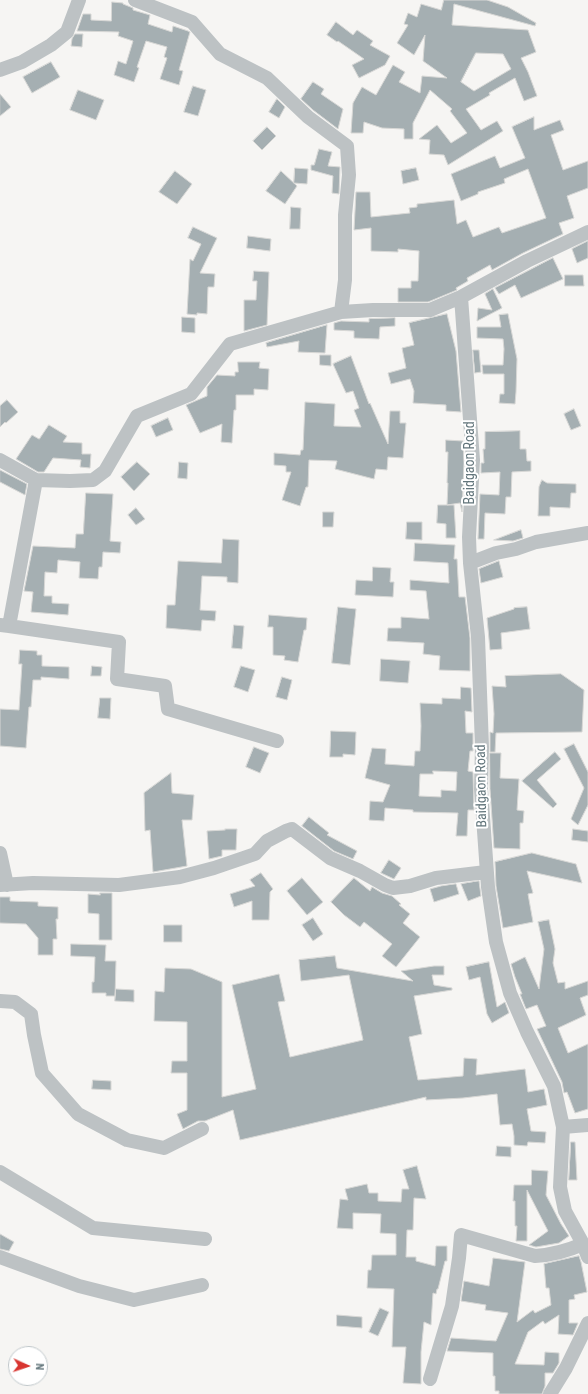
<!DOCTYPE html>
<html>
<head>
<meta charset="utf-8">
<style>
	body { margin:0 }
	#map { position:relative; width:588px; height:1394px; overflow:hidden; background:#f6f5f3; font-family:"Roboto Condensed",sans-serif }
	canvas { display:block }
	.north { position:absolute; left:8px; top:1346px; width:40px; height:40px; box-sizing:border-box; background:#fff; border:1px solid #c1c8cb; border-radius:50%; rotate:93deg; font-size:11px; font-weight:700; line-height:16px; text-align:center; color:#63767c }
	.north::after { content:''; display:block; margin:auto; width:14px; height:18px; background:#d83530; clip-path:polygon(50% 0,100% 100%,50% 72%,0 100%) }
</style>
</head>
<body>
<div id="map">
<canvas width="588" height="1394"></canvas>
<div class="north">N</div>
</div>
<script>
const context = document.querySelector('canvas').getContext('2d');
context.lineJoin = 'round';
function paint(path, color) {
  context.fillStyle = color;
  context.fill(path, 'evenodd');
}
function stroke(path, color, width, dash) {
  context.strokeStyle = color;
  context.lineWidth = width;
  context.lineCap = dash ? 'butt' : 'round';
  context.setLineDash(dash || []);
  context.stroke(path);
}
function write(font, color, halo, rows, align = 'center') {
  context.font = font + ' "Roboto Condensed",sans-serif';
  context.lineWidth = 4;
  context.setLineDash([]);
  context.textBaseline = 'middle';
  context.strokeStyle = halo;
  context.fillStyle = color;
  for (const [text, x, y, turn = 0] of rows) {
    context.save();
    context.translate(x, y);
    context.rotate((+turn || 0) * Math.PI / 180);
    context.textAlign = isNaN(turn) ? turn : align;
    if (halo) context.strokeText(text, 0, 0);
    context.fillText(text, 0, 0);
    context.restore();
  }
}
const building = new Path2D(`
	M444,0h43l21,7 28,16 -1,3 -81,-22 -2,21 76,5 8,22 -15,6 7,14 9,24 -13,5 -9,-23 -26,15 1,2 -24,14 15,21 16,-9 6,10 -55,34 -4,-10 -15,-1 1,-14 -11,-1 18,-14 14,18 16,-10 -17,-22 2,-2 -22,-19 -17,33v16h-9v-10l-22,-1 -18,-6 -1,11h-12l2,-30 9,-16 14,8 17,-30 12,7 -6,10 21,11 2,-17 25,2 -24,-17 2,-26 -11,20 -17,-12 11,-18 -4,-1 4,-11 9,4 4,-13 20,6zM476,53l27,1 8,15 -37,22 -13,-9z
	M112,2l11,1v1l10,4v2l17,5 -2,9 24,8 1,-6 15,5 2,1 -11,38 4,1 -4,14 -19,-6 7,-21 -3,-1 3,-10 -21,-6 -9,26 2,1 -5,14 -20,-7 4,-14 8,3 7,-23 -15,-5 1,-4 -42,-1 6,-17h8v6l20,1z
	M336,22l17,13 4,-5 16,11 -3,4 20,11 -5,9 -26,13 -7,-13 12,-6 -26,-18 -1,1 -10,-7z
	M75,34h8l-1,13 -11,-1 1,-7z
	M51,62l9,15 -28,16 -9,-16z
	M313,82l11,7 -3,5 22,15 -5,20 -25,-19 -12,-11z
	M193,86l13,4 -8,26 -14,-4z
	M78,90l26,10 -8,20 -26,-10z
	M0,94l11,13 -11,9z
	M277,99l8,8 -6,11 -10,-6z
	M534,117v13l26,-10 4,10 -13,5 12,35 25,-9v27l-21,8 7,22 -15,5 4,11 -40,19 -31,17 -2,-5 -23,13 1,3 -12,7 1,2 -29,12h-30v-14h13v-7h7l1,-30 -21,-2v3l-27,-1v-23l-17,2 2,-38h14l1,25 39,-4 -1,-5 8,-1v-3l37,-4 3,24 9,-4 7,17 26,-10 3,6 44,-15 -18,-49 -24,10 1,4 -27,9v2l-17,7 -10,-27 44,-18 5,12 25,-10 -13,-31z
	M267,127l9,9 -14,14 -9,-9z
	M319,149l13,3 -4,14 12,1 -1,27 -7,-1 1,-17 -22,-6v-5h3z
	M295,168l13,1 -1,15 -13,-1z
	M416,168l3,12 -16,4 -2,-13z
	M175,171l17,13 -15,20 -18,-12z
	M281,171l16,15 -12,18 -19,-13z
	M291,207l10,1 -1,21h-10z
	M193,227l24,11 -17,35 15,1 -1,13h-6l-1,27 -10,-1v2l-10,-1 3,-55 3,2 8,-17 -13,-6z
	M248,236l23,3 -1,12 -23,-3z
	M588,241v17l-11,5 -5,-14z
	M553,258l10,21 -42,19 -6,-13 -16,9 -4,-6z
	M254,271l15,1 -2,53 -23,6v-31h12l1,-19h-4z
	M565,275h18l1,11h-19z
	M493,289l9,19 -25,13 1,-13 14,2 -7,-16z
	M447,314l9,37 5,61 -15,-1v-6l-33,-2 1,-12 -4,-12 -19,5 -3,-11 18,-5 -4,-20 12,-3 -5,-22z
	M508,314l9,45 -1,33 -1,12 -16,-1 1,-9h4v-20h-21l-1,-9h21l1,-16 -1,-10 -26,-1v-11h24l-2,-12z
	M182,317l13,1v15l-13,-1z
	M395,318v8l-15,1 -1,12 -25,-1v-7l-20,-1v-7l7,-2 28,1v-3z
	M327,325l-2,28 -27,-1 1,-11 -32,6 -1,-4z
	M473,350h6l2,22 -6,1z
	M320,355h11v11l-11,-1z
	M351,356l18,48 1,-1 18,41 2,-33h10v12h6l-3,35 -15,-1 -1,13 -11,-1 -2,10 -39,-10 2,-8 -28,-1 -1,27h-2l-6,19 -18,-6 9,-28h-5v-6l-12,-1v-12l26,2 1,-5h2l2,-48 30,2 -1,22 27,1 -7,-17 5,-2 -6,-17 -7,2 -13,-29z
	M238,362h22l-1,6 10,1 -1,21 -14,-1v6h-18v15h-2l-2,33 -11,-1 1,-18 -22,9 -14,-28 21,-9v-9l10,-12 18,1v-4h3z
	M7,400l11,12 -12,11 -1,-1 -5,5v-21z
	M574,409l7,17 -10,4 -7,-16z
	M168,418l5,12 -17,7 -5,-11z
	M49,425l18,11 -4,6 19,1v11h9l-1,14 -10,-1 1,-7 -28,-2 -9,14h-6l-22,-13 16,-24 7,4z
	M520,431v18h6l1,12h4v10l-19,1 -1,25h-5l-1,17 -20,-1 -1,26h-6l2,-45 19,1 1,-23 -19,1v-10h3l-1,-14h2v-17z
	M446,440l17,1 1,22 -2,49 -2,-9 -13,2 1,-22h-1l1,-31h-2z
	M137,462l13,12 -16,17 -13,-14z
	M179,462l9,1 -1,16 -9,-1z
	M0,470l27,14 -2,11 -25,-13z
	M542,480l5,3 29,1v9h-5l-1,15 -20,-1v9h-12l1,-29z
	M86,493l27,1 -3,47 11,1 -1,11 -17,-1 -1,15h-3l-1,12 -19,-1 1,-16 -22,-2 -1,13 -12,-1 -1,24h8v7l17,1 -1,11 -37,-3 2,-20 -9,-1 9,-45 42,2 1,-14h7z
	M438,505h16l2,33h-10v-14l-9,-1z
	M136,508l9,11 -9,6 -8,-10z
	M323,512h11l-1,15h-10z
	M407,522h15v18l-16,-1z
	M521,530l2,8 -10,3 -19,-1z
	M223,539l16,1 -1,43 -11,-1v-5l-25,-1 -2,34 16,1 -1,10 -13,-1 -1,11 -35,-3 1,-23h8l3,-44 43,2z
	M415,543l40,2 -1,14h3l2,38h6l5,41v33l-31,-1 1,-14 -17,-2 1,-11 -37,-2 1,-13h13v-11l28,2 -3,-28 -16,-1v-10l39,3 -1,-20 -34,-2z
	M499,561l4,16 -22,6 -2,-14z
	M373,567l18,1 -1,14h4l-1,15 -38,-2 1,-15 16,1z
	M338,607l18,2 -6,56 -18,-2z
	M527,607l3,22 -29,4 1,16 -12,1 -3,-32 27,-9v-1z
	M269,615l38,3 -1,12h-2l-6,32 -14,-2 1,-4 -12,-1v-28h-5z
	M234,625l10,1 -2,23 -10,-1z
	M20,650l17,1v4h5v11l27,1v12l-28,-2v3h-8l-2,27h-2l-3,41 -26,-2v-37l19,1 3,-46h-3z
	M381,659l29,2 -2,22 -28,-2z
	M92,666l10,1 -1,9h-10z
	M241,666l14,4 -7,22 -14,-5z
	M561,674l23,16 -2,42 -86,1 -1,19h-5v-20l3,1 1,-19 -2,-28 14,1 -1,-11z
	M282,677l10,3 -5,20 -11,-3z
	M461,687l10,1 1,24 -7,-1 1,22h7v18h-3l-2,20 5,1 1,38h-6l-1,26h-11l2,-23 -45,-1v-2l-28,-2 -1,13 -15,-1 1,-19 13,1 7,-17 -25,-7 7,-30 14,1 -1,15 29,2 1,-15h5l1,-25 -1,-23 22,1v-6l18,1zM433,771l24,1 -1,19 -15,-1v7l-22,-1 1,-22h13z
	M100,698h11l-1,21 -12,-1z
	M331,731l25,1 -1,23 -12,-1v3h-13z
	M574,744l14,28v33l-10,20 -7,-6 13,-31 -20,-39z
	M254,747l15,6 -9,20 -14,-6z
	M555,752l6,7 -24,21 20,24 -4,4 -31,-27z
	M490,753h11l-1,25 19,1 -2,31 7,1 -1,12h-3v26l-26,-1 -4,-59z
	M171,773l1,20 22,2 -2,25h-10l5,46 -34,6 -3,-42 -5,1 -1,-38z
	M309,817l20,16 -2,2 30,16 -4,8 -19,-8 -32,-25z
	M225,829h12l-1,21h-14v6l-13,3 -2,-28 18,-1z
	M573,829l15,2v11l-16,-2z
	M532,853l44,11 6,19 -55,-12 6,22 -5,1 5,28 -30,6 -7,-42 -1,-24z
	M389,860l12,8 -7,11 -13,-6z
	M261,873l12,16 -3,3 -1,28h-17v-19l-18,6 -4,-13 25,-8 -5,-6z
	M302,878l21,24 -16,13 -20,-24z
	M354,878l16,13 2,-4 10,6 10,3 9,8 -2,1 11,9 -7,9 17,14 -24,30 -14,-11 10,-12 -28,-22 -4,5 -16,-12 -13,-13z
	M479,881l2,15 -13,5 -7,-17z
	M456,884l3,10 -25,8 -4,-13 11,-3z
	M100,893h12v47h-13v-26l-11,-1v-19l12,1z
	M0,897h10v4l28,1v4l20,1v12h-2l1,20h-4v16h-15v-17l-12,-14 -26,-1z
	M313,918l10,16 -10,7 -11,-16z
	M549,920l6,29 -2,14 5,20 7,-1v7l23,-8v14l-8,3 6,17 -28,13 10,25 20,-9v65l-13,4 -8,-21 -3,1 -2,-11 -25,-53 9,-3 -9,-21 -11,4 -6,-15h2l-7,-17 -4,-13 14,-7 14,32 5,-40 -6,-27z
	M164,925h18v17h-18z
	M71,944l35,1 -1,16h11l-1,35h-9v-3h-14v-11h2l1,-25 -24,-1z
	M335,956l2,12 76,13 -12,-10 33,-5h10v9h-12l2,10 18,3v2l-38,6 8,38 -13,3 9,43 45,-4 1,-18 13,1 -1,16 49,-6 3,23 16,-3 3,16 -20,4 4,22 15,1 -1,11 -17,-1 -1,4 -13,-1v-9l-2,-12 -12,1 -3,-31 -34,4 -37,2v-3l-186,43 -7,-30 -28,11h-7l-15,8 -6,-15 10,-4v-37h-16l1,-12h15v-39l-33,-1 1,-30 9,1 1,-24 26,1 31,13v115l34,-8 -24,-104 47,-11 6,27 -7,1 12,55 73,-17 -14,-65 -48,6 -2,-21z
	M489,962l8,45 8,-5 4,11 -17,10 -5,-9 -7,-37 -11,3 -3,-13z
	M116,989l18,1v12l-19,-1z
	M93,1080l18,1v9l-19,-1z
	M571,1142h4l2,38h-8z
	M497,1146l14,1v10l-15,-1z
	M417,1166l9,33 -12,-1 -1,32h-6l-1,27h10v4l19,5 1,-20h11v15h-2l-7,28h-1l-1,5 -3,-1 -2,32 -7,-3 -3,30v32l-18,-1 3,-36h-14l2,-58 -27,-1 1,-18h3l1,-15h24v-21l-16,-1 1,-19 -28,-1v16l-16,-1 3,-29 8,1 -3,-11 22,-5 2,9h9v8l23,1 1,-13h7l-6,-19z
	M532,1170l16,1 -2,24 15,29 8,12 -10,7 -23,4 -7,-2 19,-14 -21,-41v51h-11l1,-15h-2v-25h-2l1,-16h17z
	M0,1234l14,8 -5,9 -9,-2z
	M579,1256l2,6 6,30 -13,3 1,4 -6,1v23h9l-5,12 -15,-1 1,-19 -14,9 -2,-3 -15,11 -13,32 29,1 1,-13 14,1v10l-6,10h-8v13l-3,8h-43v-3h-4v-15h-2v-23l-46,-2 4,-13 45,3 12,-28 -23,-3 1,-5 -25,-4 3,-20 25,5 4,-28 32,4 -8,60 16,-12 2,3 16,-8 -2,-17h-3l-2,-24z
	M380,1308l9,4 -11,24 -9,-4z
	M337,1315l25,2v11l-25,-2z`);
const street = new Path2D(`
	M135,0l57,22 28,32 47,24 41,39 39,29 2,29 -4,40v65l-4,32 32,-2h57l31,-13 66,-36 61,-29
	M0,70l22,-8 29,-17 16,-13 12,-32
	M461,297l12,163 -4,77 1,26 8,74 4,110 -1,42 7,98 8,55 14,51 17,39 27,54 9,41 -3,60 5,24 18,33 5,13
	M0,460l36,20 34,1 23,-1 12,-9 32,-55 54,-22 39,-50 111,-32
	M470,563l26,-10 20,-4 20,-7 52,-9
	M0,625l9,1 27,-146
	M9,626l110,16 -2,37 48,7 3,23 109,32
	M0,853l7,32
	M0,885l33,-2 86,2 61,-8 34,-9 41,-14 12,-13 19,-10 6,-2 38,29 30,13 25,14 8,3 17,-2 26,-8 50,-6
	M0,1001l15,1 16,12 3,21 8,38 36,41 49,26 37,8 38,-19
	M563,1127l25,-2
	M0,1172l93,56 112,11
	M0,1257l79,29 55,14 68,-15
	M430,1379l22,-73 7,-48 2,-23 74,21c16,-1 32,-5 48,-12
	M550,1394l16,-26 22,-45`);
const streetNames = [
	["Baidgaon Road",470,463,-90],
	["Baidgaon Road",482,786,-91]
];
paint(building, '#a5afb2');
stroke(building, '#d7d7d5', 1);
stroke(street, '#bdc2c4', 14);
write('14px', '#63767c', '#fff', streetNames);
</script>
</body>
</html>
